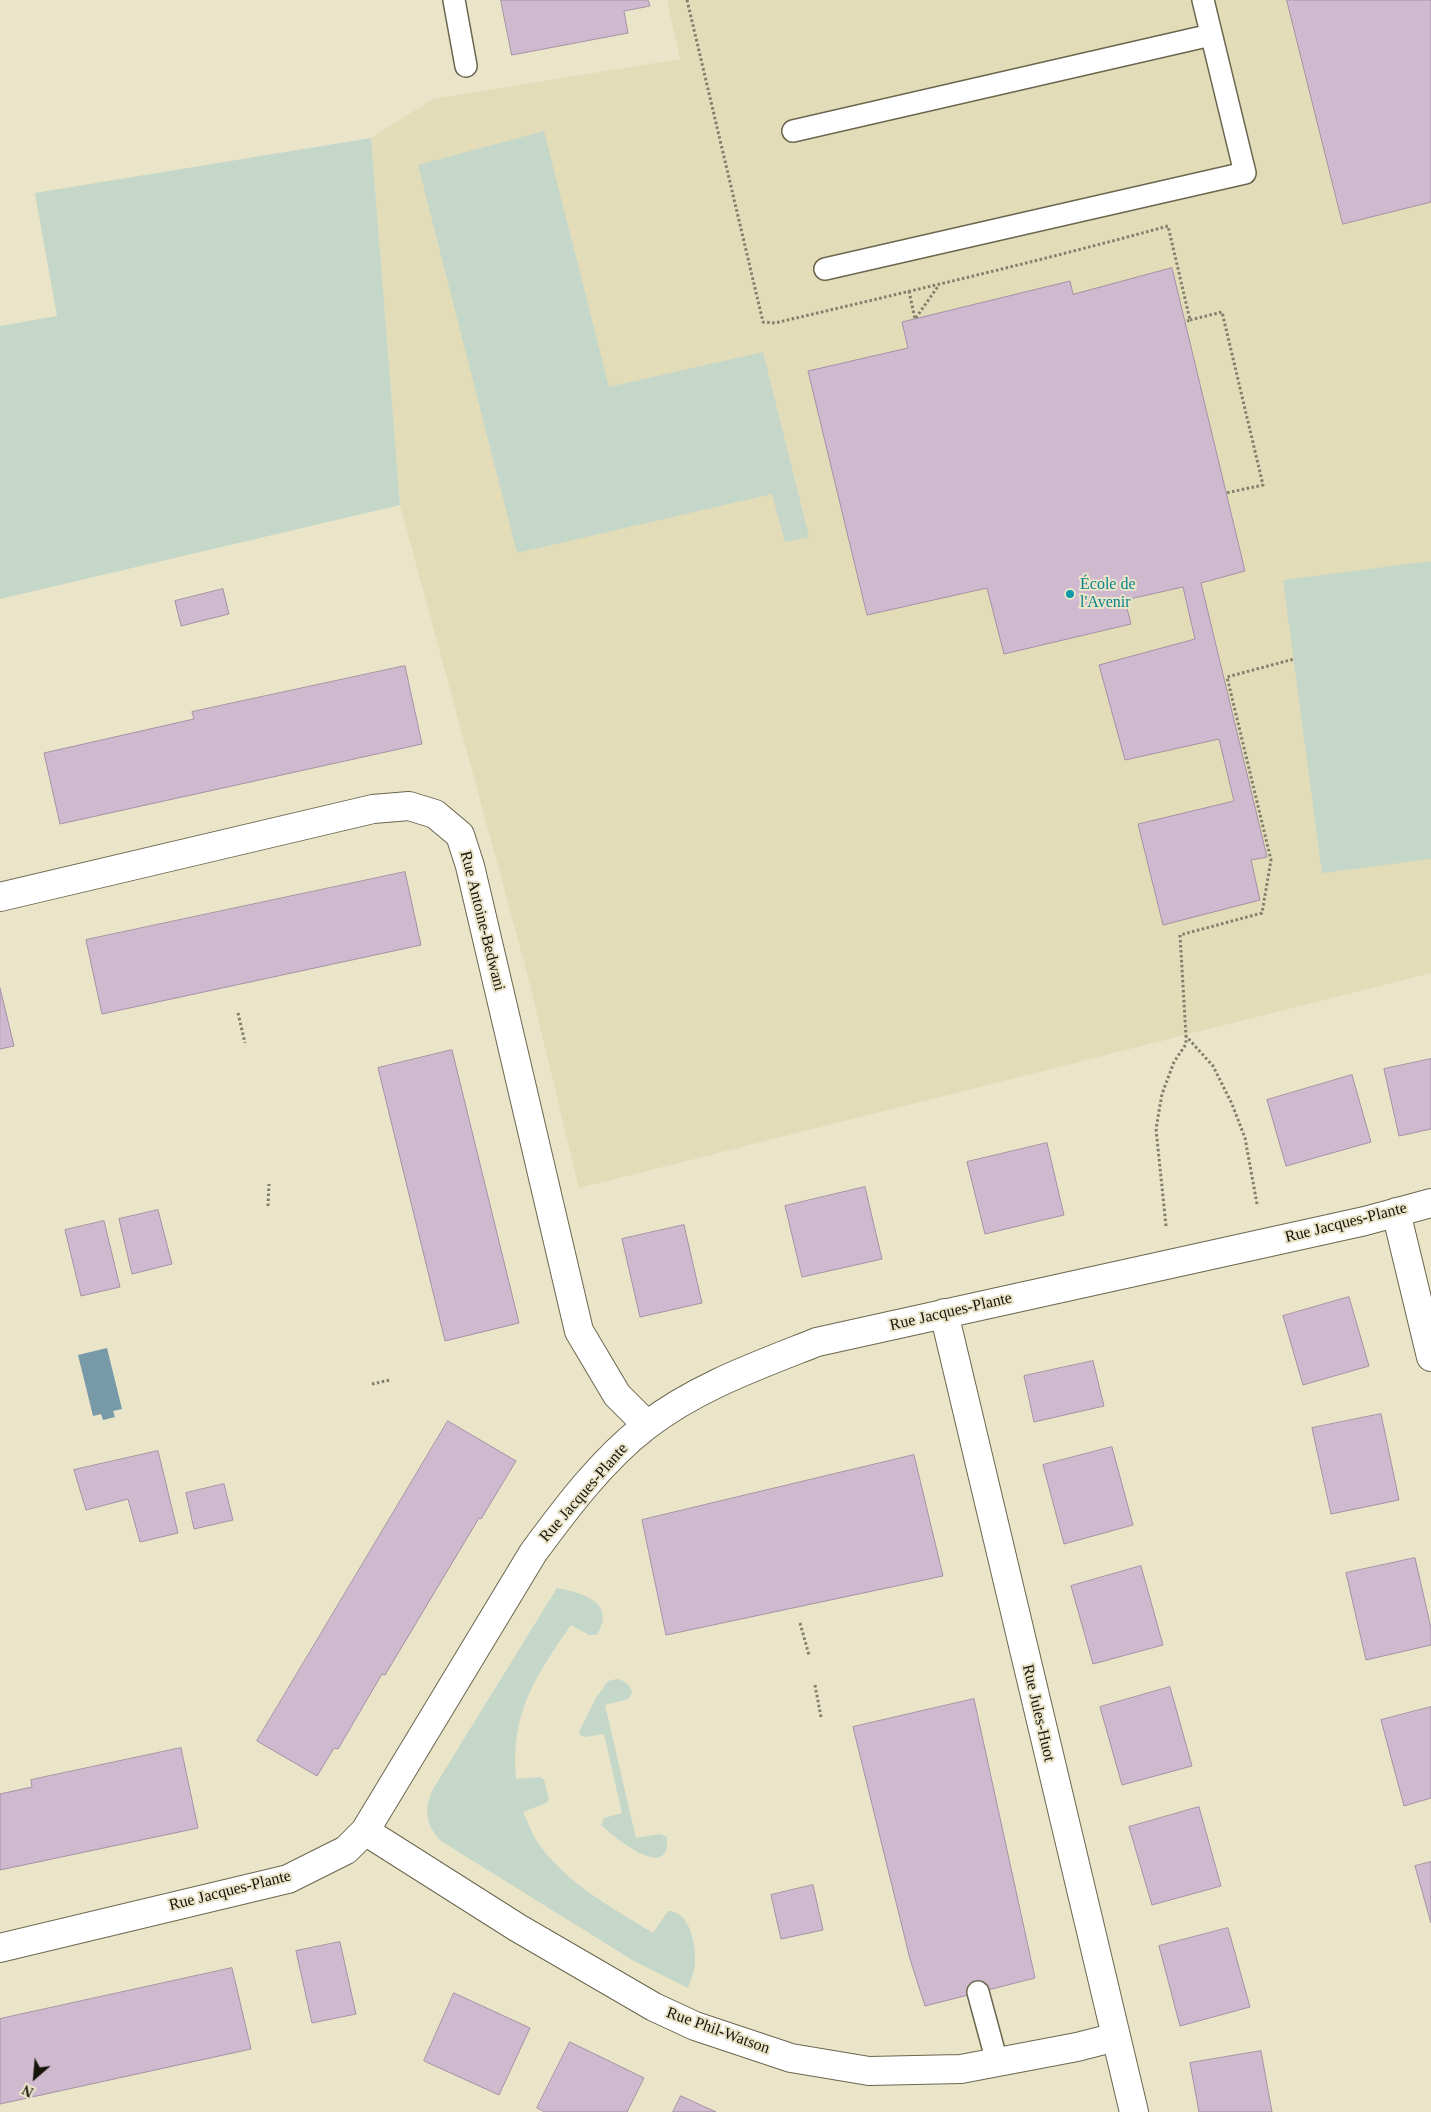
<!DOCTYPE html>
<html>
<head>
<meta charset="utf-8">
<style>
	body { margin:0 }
	#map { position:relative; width:1431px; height:2112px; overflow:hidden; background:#eae4c9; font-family:Georgia,serif }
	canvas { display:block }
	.north { position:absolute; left:10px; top:2052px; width:50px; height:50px; -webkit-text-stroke:4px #eae4c9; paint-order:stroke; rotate:207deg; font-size:14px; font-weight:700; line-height:20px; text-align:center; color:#17150b }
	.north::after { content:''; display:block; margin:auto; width:18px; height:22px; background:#17150b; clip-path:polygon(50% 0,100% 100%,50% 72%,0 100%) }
</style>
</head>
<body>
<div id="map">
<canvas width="1431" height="2112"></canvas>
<div class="north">N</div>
</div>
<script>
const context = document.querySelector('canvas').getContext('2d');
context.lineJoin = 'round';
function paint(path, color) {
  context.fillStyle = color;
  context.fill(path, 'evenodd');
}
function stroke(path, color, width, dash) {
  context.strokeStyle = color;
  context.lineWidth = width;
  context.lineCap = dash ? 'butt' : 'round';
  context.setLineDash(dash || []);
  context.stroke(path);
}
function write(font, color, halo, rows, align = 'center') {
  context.font = font + ' Georgia,serif';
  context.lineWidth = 4;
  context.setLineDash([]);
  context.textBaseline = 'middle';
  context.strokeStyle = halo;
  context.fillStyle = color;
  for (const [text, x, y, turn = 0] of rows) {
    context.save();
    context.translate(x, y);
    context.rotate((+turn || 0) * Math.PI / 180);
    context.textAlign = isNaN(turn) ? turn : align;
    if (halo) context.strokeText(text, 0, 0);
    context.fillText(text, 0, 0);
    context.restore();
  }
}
const built = new Path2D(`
	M667,0h764v973l-852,215 -52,-215 -127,-468 -29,-367 62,-39 247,-40z`);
const green = new Path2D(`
	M544,131l65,256 154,-35 46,185 -24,5 -13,-48 -255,59 -99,-388z
	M371,138l29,367 -400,94v-273l57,-10 -22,-123z
	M1431,561v298l-109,14 -39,-293z
	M557,1588c25,5 60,14 40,47h-8l-18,-10c-36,52 -61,88 -55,154l24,-2 4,3 5,20 -3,3 -23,9c5,10 9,22 15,31 29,41 73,64 115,90l15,-22c21,0 28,32 27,50 0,9 -4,18 -7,27l-54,-27 -193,-120c-16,-17 -17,-31 -8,-52z
	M617,1679c9,2 14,6 15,15l-4,5 -23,6 31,133 24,-4 7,3c4,48 -54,-1 -66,-12l3,-7 18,-5 -18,-79 -18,3 -5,-1 -2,-4 17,-34 12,-17z`);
const water = new Path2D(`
	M107,1348l15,61 -9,2 2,6 -12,3 -2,-6 -8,2 -15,-61z`);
const building = new Path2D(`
	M501,0h147l2,6 -26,5 4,22 -116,22z
	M1287,0h144v202l-88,22z
	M1172,268l73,303 -44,12 66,274 -16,3 9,40 -97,25 -25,-101 96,-23 -15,-62 -94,21 -26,-95 96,-26 -12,-52 -58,13 6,24 -127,30 -17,-66 -120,27 -59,-244 100,-23 -6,-26 168,-41 3,13z
	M223,589l6,25 -48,12 -6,-25z
	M405,666l17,78 -362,80 -16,-71 150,-34 -2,-7z
	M405,872l16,73 -319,69 -16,-74z
	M0,988l14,58 -14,3z
	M452,1050l67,273 -74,18 -67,-273z
	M1431,1059v70l-32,7 -15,-67z
	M1352,1075l19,67 -85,24 -19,-66z
	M1047,1143l17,72 -79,19 -18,-72z
	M865,1187l17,72 -80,18 -17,-71z
	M158,1210l14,54 -40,10 -13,-55z
	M104,1221l16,66 -39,9 -16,-66z
	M684,1225l18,78 -62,14 -18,-78z
	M1349,1297l20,69 -66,19 -20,-69z
	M1093,1361l11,45 -70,16 -10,-46z
	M1381,1414l18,86 -68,14 -19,-86z
	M448,1421l68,40 -35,58 -2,-1 -94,157 -3,-1 -44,75 -4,-1 -17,28 -60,-35z
	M1112,1447l21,78 -69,19 -21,-79z
	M158,1451l20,82 -38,9 -12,-43 -42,11 -12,-40z
	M914,1455l29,121 -277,59 -24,-115z
	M224,1484l9,36 -39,9 -8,-36z
	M1415,1558l16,70v17l-65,15 -20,-87z
	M1141,1566l22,79 -70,19 -22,-78z
	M1170,1687l22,79 -70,19 -22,-78z
	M974,1699l61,279 -110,28 -15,-47 -57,-232z
	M1431,1707v91l-27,8 -23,-86z
	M181,1748l17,80 -198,42v-76l32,-7 -1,-7z
	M1199,1807l22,79 -69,19 -23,-78z
	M1431,1862v61l-16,-57z
	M813,1885l10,45 -42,9 -10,-44z
	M1228,1928l22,79 -70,19 -21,-80z
	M340,1942l16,72 -44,9 -16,-72z
	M232,1968l19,81 -251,55v-85z
	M454,1993l76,35 -31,67 -75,-34z
	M570,2042l74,36 -17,34h-82l-8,-4z
	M1261,2051l11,61h-73l-9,-49z
	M681,2096l35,16h-43z`);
const path = new Path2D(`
	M687,0l76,322 12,1c131,-31 262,-61 393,-97l22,94 -5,2
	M909,291l6,28 24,-34
	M1190,320l32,-8 41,173 -37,8
	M238,1013l7,30
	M1257,1204l-12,-66 -13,-34 -19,-38 -27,-30 -6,-101 82,-22 9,-53 -44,-183 67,-18
	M268,1206l1,-22
	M1166,1226l-10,-97 6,-35 12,-32 12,-18v-8
	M372,1384l18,-4
	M800,1623l9,32
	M815,1685l6,32`);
const service = new Path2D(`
	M454,0l12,66
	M793,131l418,-96
	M825,269l420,-96 -42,-173
	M978,1992l19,70`);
const minor = new Path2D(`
	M0,897l373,-88 36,-3 26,8 25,21 10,31 109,465 38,64 30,30
	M1396,1212l35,145
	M944,1313l190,799
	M365,1831l153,97 136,79 41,19 96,32 78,13 92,-2 116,-22 39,-10
	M0,1948l288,-69 58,-29 19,-19 168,-278c33,-45 69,-93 113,-127 50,-39 113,-61 171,-84l548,-121 66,-18`);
const markers = [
	[1070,594,5,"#0f9aa8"]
];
const cultureNames = [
	["École de",1080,585],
	["l'Avenir",1080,603]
];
const streetNames = [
	["Rue Antoine-Bedwani",482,921,76],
	["Rue Jacques-Plante",1346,1223,-14],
	["Rue Jacques-Plante",951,1312,-13],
	["Rue Jacques-Plante",584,1493,-49],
	["Rue Jules-Huot",1038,1713,77],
	["Rue Jacques-Plante",230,1891,-14],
	["Rue Phil-Watson",718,2031,20]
];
paint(built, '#e3dcb9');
paint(green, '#c4d7c9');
paint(water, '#7899a8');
paint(building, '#ceb9ce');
stroke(building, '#a591a5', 1);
stroke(service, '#6b664e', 24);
stroke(minor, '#6b664e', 30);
stroke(path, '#827e6c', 3, [2.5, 2.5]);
stroke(service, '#fff', 21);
stroke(minor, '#fff', 28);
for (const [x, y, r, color] of markers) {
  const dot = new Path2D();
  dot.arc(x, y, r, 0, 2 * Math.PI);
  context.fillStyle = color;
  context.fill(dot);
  stroke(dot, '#eae4c9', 2);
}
write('16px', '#0d838f', '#eae4c9', cultureNames, 'left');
write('16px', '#17150b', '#eae4c9', streetNames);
</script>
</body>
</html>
